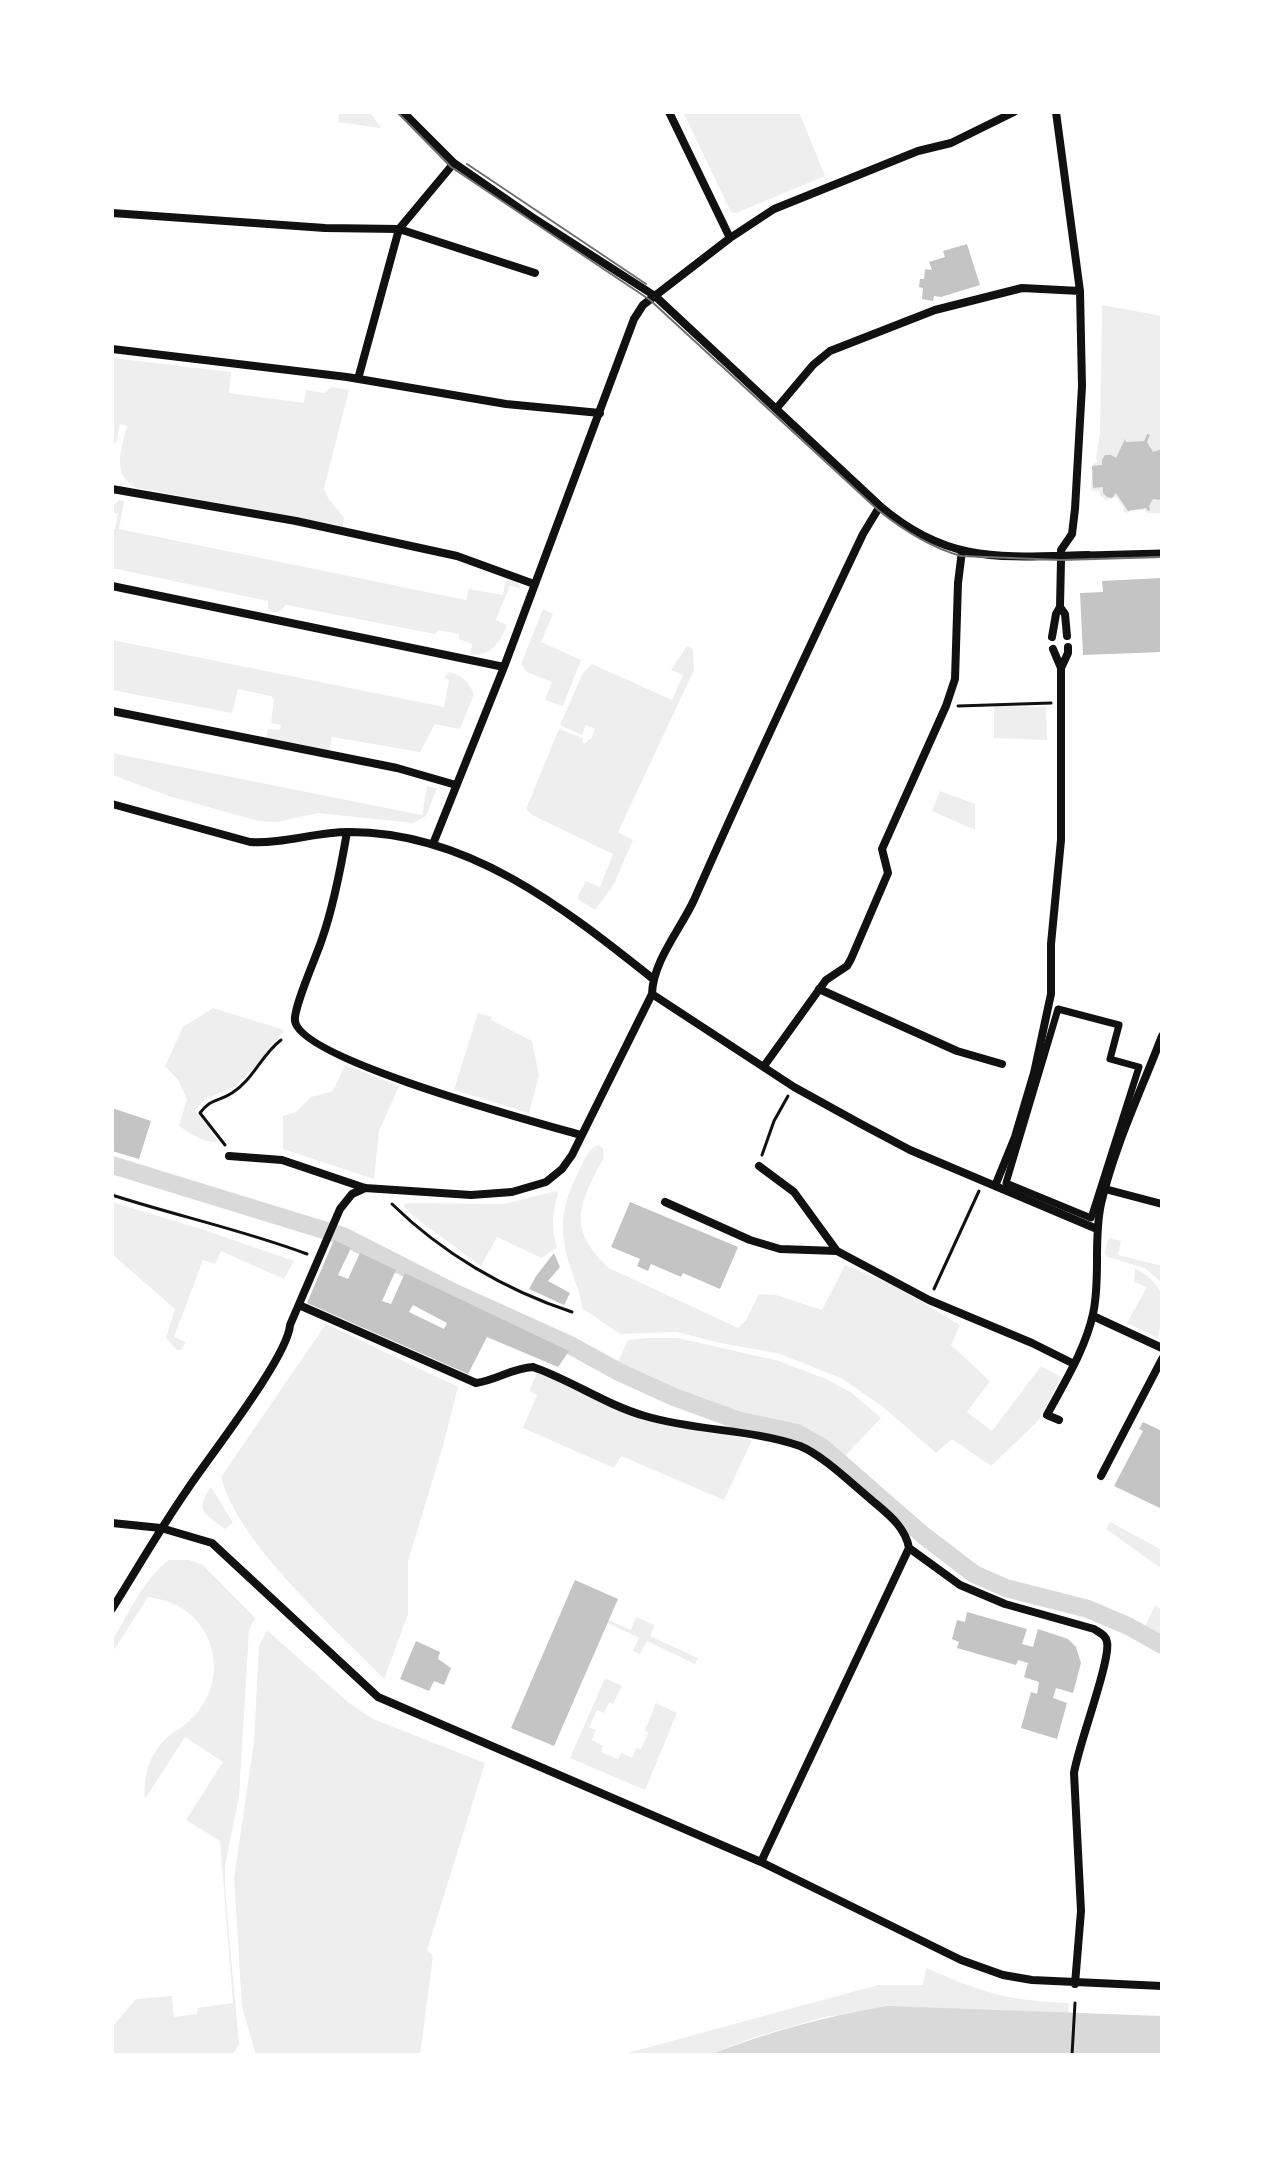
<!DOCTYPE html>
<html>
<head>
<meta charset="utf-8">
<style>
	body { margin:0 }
	#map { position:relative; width:1274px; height:2167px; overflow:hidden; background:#fff; font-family:Commissioner,sans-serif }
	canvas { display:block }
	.frame { position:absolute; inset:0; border:114px solid #fff; pointer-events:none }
</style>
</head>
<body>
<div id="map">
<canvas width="1274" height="2167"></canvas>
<div class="frame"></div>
</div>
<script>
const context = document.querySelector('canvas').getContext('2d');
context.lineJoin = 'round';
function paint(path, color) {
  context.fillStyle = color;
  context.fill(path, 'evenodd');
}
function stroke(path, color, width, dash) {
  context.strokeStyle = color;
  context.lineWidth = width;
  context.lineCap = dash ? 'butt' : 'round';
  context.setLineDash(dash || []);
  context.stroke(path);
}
const green = new Path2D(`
	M339,112h31l11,16 -43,-6z
	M683,112h116l26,64 -89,37 -5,-1z
	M1102,305l60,11v197h-15l-2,-3h-15l-2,3 -5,-2 1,-3 -8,-11 -10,3 -6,-5v-4l-9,-1 2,-26 5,-3 -2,-3 4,-25z
	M112,358l119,14 -2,21 75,10 2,-13 18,3 8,-6 17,3 -25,98 4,10 16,20 -1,8 -206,-38c-26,-13 -16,-38 -10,-62l-7,-2 -4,19 -4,1z
	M119,500l5,1 -5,28 347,71 3,-11 34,6 3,-17 12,4 3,7 -11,-4 -14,35 11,5c-6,16 -17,33 -37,29l2,-10 -13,-5v-5l-21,-4 -3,4 -149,-29 -7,7h-7l-4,-3v-8l-156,-33v-39h3l3,-15 -6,-2v-5z
	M543,609l10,5 -12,28 40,18 -18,46 -18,-6 7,-18 -25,-10 -6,-8z
	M112,640l332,67 5,-27 -5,-2 5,-6c13,3 20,10 25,22l-14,35 -25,-5 -15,28 -88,-15 -3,15 -63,-14 2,-9 12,1 1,-5 -10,-2 3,-23 -3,-4 -33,-7 -6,24 -120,-23z
	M687,646l6,3 1,21 -76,162 15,8 -19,44 -19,26 -17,-11v-3l8,-15 14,6 13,-33 -81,-39 -6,-6 33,-80 24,9 -1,4 3,2 4,-5h2l4,-10 -9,-4 -4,10 -22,-10 23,-52 9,-9 80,36 11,-25 -12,-5z
	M994,706l52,1 1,33 -53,-2z
	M112,753l310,62 5,-29 10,2 -11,28 -13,7 -95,-10 -41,9 -19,-1 -89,-25 -57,-21z
	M940,791l35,13v26l-43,-19z
	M213,1008l71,22 -27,35 -22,21 -30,13 -10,11 24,32c-15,1 -28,-8 -40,-16l8,-27 -9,-19 -13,-14 18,-39z
	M478,1013l14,4 -1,3 41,21 7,34 -10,38 -75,-23z
	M345,1065l54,21 -20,45 -5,48 -91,-30v-33l13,-4 15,-15 22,-6z
	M598,1145l5,3 1,9c-24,46 -39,70 5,111l129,60 8,-8 13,-26 17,1 46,15 23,-45 48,20 67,40 -9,20 39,36 -23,31 25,19 49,-65 20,11 -23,44 -47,45 -39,-27 -16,14 -54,-47 -41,-28 -64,-25 -57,-10 -43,-11 -57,2 -38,-26c-1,-14 -6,-23 -10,-36 -14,-40 -12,-65 8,-103 5,-10 8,-20 18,-24z
	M556,1191l2,3c-6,19 -7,34 -1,53l-15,11 -45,-21 -16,29 -68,-50 -10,-11 5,-2 96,1z
	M112,1202l92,28 90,31 -10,18 -63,-28 -6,13 -12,-4 -29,77 12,5 -5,8h-4l-11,-12 9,-29 -63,-55z
	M1110,1238l11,3 -3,14 44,11v17l-17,-15 -37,-11 -3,-3 2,-13z
	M1135,1268c34,18 29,37 23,70l-31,-15 20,-36 -13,-5z
	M326,1324l132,63 -15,59 -35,115v53l-24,65c-49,-52 -145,-133 -163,-202z
	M649,1338h29l101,23 47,18 26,14 29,25 -37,39 -30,-22 -32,-12 -47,-10 -74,-26 -45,-21 12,-26z
	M538,1371l103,47 111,22 -28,60 -103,-44 -7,12 -91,-40 14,-33 -8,-4z
	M211,1487l22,36 -8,6c-21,-15 -31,-19 -14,-42z
	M1110,1522l52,28v19l-56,-40z
	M169,1560h20l14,5 52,53 -6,12 -10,167 -14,68v25l13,142 1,13 -7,10h-120v-28l24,-28 36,-3 2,21 24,-3 -1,-6 36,-5 -13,-162 -34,-21 37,-58 -38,-25 -40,62c-2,-24 5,-47 23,-62 6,-6 14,-9 20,-15 27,-24 34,-60 16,-91 -12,-21 -33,-31 -56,-34l-36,56v-12c16,-26 32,-63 57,-81z
	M1155,1605l7,5v31l-19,-10z
	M636,1617l19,8 -5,11 48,22 -3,6 -48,-23 -7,13 -7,-3 6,-13 -31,-15 1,-3 22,10z
	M267,1630l82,73 24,16 112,44 -58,187 6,6 -13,99h-164l-14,-48 -8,-129 20,-136 5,-96z
	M605,1678l17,8 -9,18 -4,-1 -5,10 -7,-3 -8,17 7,3 -4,10 11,6 -2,6 17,7 3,-6 11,5 4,-10 5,1 7,-16 -3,-3 11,-27 21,10 -32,77 -75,-32z
	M926,1968c56,24 81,33 143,35l-1,11 -61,-2 -179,4 -76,22 -43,17h-89l258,-70h45z`);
const water = new Path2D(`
	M888,2006l274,10v39h-453c59,-23 117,-39 179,-49z`);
const canal = new Path2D(`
	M112,1165l231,71 112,57 115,52 49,27 55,25 63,23 60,13 25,14 101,88 51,39 32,14 82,21 40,17 34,19`);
const building = new Path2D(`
	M967,244l13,41 -39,12 -7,-1 -1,5 -11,-2 1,-11 -4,-1 1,-8h4l1,-10 7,1 -3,-8 16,-5 -2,-6z
	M1147,434l3,1 -3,7 6,10 9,-3v51l-9,-1 -4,7 1,4 -2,1 -2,-3 -18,3 -12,-18 -4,5 -5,-1 -4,-4v-6l-10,1 -1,-22 10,-1v-5l3,-5h6l5,3 9,-19 1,3 18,-1z
	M1162,578v74l-79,3 -3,-62 23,-1 -1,-11z
	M112,1108l39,13 -12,38 -27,-8z
	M630,1202l108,45 -18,42 -37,-16 -2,4 -30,-13 -3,7 -11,-5 3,-7 -29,-12z
	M334,1240l17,8 -13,27 10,4 12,-26 36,17 -14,31 9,3 14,-31 164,78 -11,16 -71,-30 -19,37 -161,-71zM413,1305l34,18 -3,6 -35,-17z
	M554,1253l6,14 -12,14 22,12 -6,12 -35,-16 7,-13z
	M1143,1422l19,9v78l-48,-23 29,-55 -4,-2z
	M575,1580l43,19 -64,147 -43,-18z
	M967,1612l60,17 -5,15 11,3 5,-18 30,10 8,8 5,16 -8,30 -17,-5 -3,10 14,5 -10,36 -36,-11 10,-36 6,2 2,-12 -15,-5 4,-14 -10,-3 -2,5 -59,-17 2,-6 -7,-3 5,-19 8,2z
	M416,1641l24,11 -2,7 13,9 -7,17 -10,-4 -5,10 -29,-12z`);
const path = new Path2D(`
	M958,706l93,-3
	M225,1145l-25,-32c11,-15 18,-11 32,-20 21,-13 30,-39 49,-53
	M762,1155l12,-34 14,-25
	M112,1195c65,21 131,35 195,59
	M392,1204c50,49 113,86 180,108
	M934,1289l45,-98
	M1072,2055l3,-52`);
const pedestrian = new Path2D(`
	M1088,555l74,-2
	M1058,1009l61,16 -9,34 29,8 -48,151 -85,-35z`);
const minor = new Path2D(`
	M403,112l51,51 78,54 123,79 225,210c69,59 123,51 208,49
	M669,112l61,126
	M1056,112l24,179 2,95 -7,123 -3,25 -11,16v10l-1,47 5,7 2,22
	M112,213l213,15 74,1 136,44
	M112,349l235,28 159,27 94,9
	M358,379l41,-150 55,-66
	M776,409l37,-44 17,-14 105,-41 87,-22 58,3
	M112,489l184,32 161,35 77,28
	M112,586l392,81
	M1052,637l4,-23 4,-7
	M1053,649l8,19
	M112,711l285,57 59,17
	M112,804l138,38c34,2 65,-10 98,-10 119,-1 216,76 304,146
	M347,832c-6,35 -13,73 -25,107 -5,16 -29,69 -27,82 6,39 244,102 286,114
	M433,844l71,-177 130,-348 9,-14 87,-67 44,-29 144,-58 33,-8 63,-31
	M819,989l138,62 45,13
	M652,994l142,93 67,37 49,26 187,79
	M764,1066l62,-86 21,-14 4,-7 37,-86 -6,-24 64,-143 9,-27 3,-96 4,-32
	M229,1156l53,4 83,28 106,7 41,-3 34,-10 16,-13 10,-14 80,-161c1,-33 28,-64 42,-94 54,-123 111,-244 169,-366l17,-28
	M759,1166l35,26 43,59
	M995,1186l20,-49 19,-64 17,-79v-50l10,-104v-172l7,-15v-6
	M1105,1189l57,15
	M665,1202l85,38 30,9 57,2 92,49 103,43 42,21
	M299,1305l177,78c21,-3 36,-15 57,-16 38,13 73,38 112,49 50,15 106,13 155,30 22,9 50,36 68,51 17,15 37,28 41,51l51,37 45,19 89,25c6,4 12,6 13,13 4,18 -29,104 -33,131l7,138 -6,73
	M1093,1316l69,32
	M1059,1420l-12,-5c17,-32 38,-65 46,-101 8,-36 0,-74 8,-110 13,-57 40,-113 61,-168
	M1101,1476l61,-117
	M112,1523l49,5 51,15 166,154 383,165 200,98 42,15 29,5 130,6
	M112,1609c25,-40 48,-80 75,-119 21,-32 101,-133 103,-165l50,-116 12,-15 13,-6
	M761,1862l148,-314`);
const tram = new Path2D(`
	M397,112l54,55 199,133 228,210c25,20 51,37 83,46l100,4 101,-3
	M467,164l179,120`);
paint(green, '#eee');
paint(water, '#d9d9d9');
stroke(canal, '#d9d9d9', 18);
paint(building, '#c4c4c4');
stroke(path, '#111', 3);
stroke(pedestrian, '#111', 7);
stroke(minor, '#111', 8);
stroke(tram, '#707070', 2);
</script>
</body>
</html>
